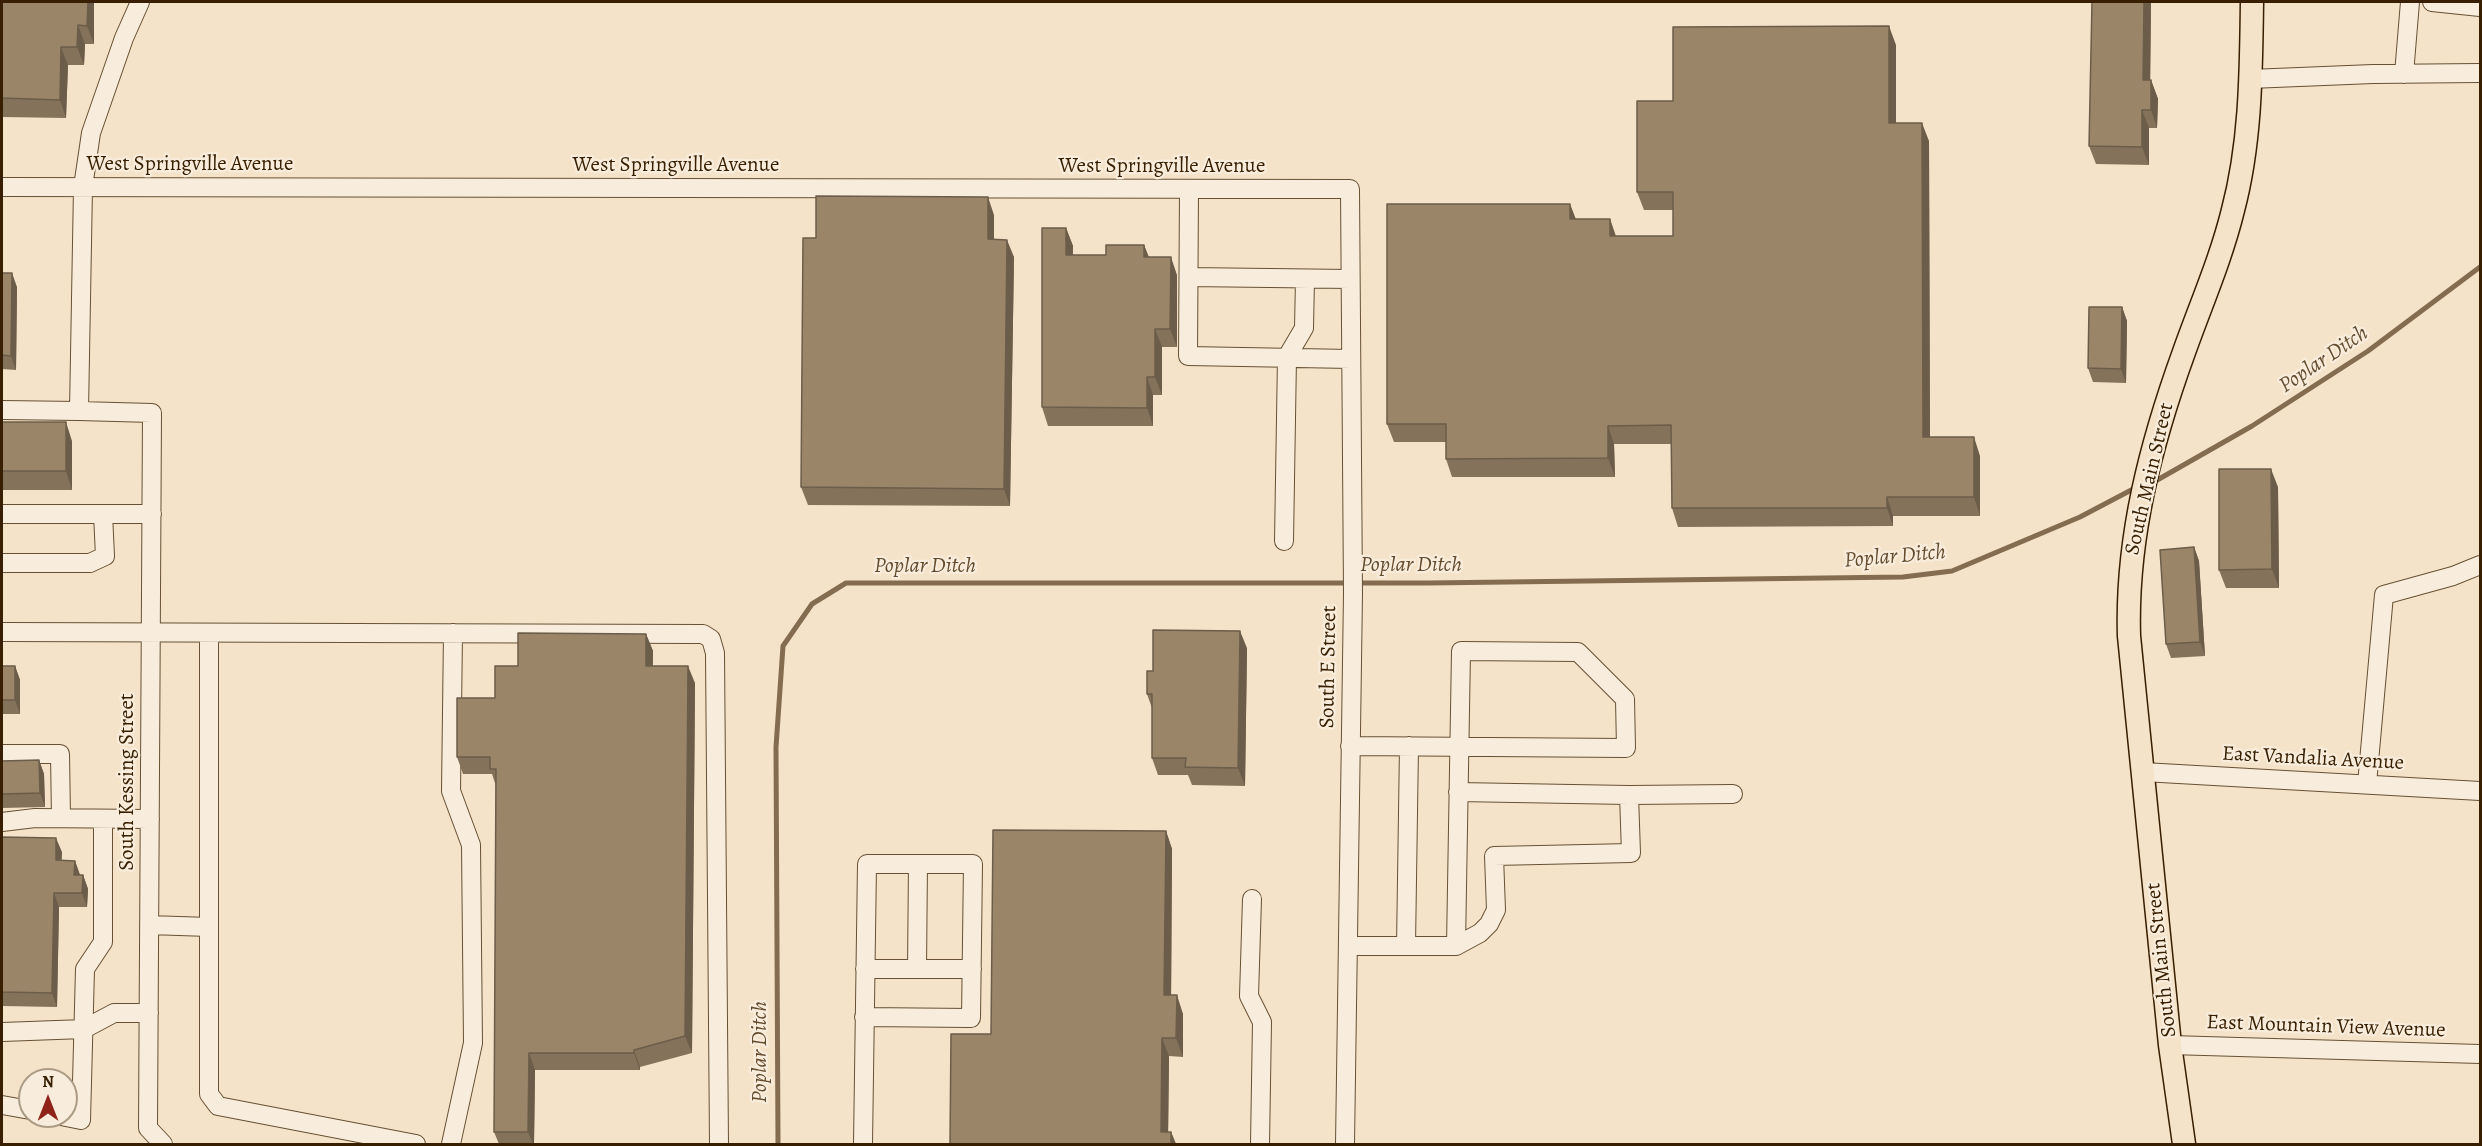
<!DOCTYPE html>
<html>
<head>
<meta charset="utf-8">
<style>
	body { margin:0 }
	#map { position:relative; width:2482px; height:1146px; overflow:hidden; background:#f5e3c9; font-family:Alegreya,serif }
	canvas { display:block }
	.frame { position:absolute; inset:0; border:3px solid #381f01; pointer-events:none }
	.north { position:absolute; left:18px; top:1068px; width:60px; height:60px; box-sizing:border-box; background:#f8eddc; border:2px solid #ab9b84; border-radius:50%; rotate:0deg; font-size:16px; font-weight:700; line-height:24px; text-align:center; color:#381f01 }
	.north::after { content:''; display:block; margin:auto; width:21px; height:27px; background:#8f2418; clip-path:polygon(50% 0,100% 100%,50% 72%,0 100%) }
</style>
</head>
<body>
<div id="map">
<canvas width="2482" height="1146"></canvas>
<div class="frame"></div>
<div class="north">N</div>
</div>
<script>
const context = document.querySelector('canvas').getContext('2d');
context.lineJoin = 'round';
function stroke(path, color, width, dash) {
  context.strokeStyle = color;
  context.lineWidth = width;
  context.lineCap = dash ? 'butt' : 'round';
  context.setLineDash(dash || []);
  context.stroke(path);
}
function paint(path, color) {
  context.fillStyle = color;
  context.fill(path, 'evenodd');
}
function write(font, color, halo, rows, align = 'center') {
  context.font = font + ' Alegreya,serif';
  context.lineWidth = 4.5;
  context.setLineDash([]);
  context.textBaseline = 'middle';
  context.strokeStyle = halo;
  context.fillStyle = color;
  for (const [text, x, y, turn = 0] of rows) {
    context.save();
    context.translate(x, y);
    context.rotate((+turn || 0) * Math.PI / 180);
    context.textAlign = isNaN(turn) ? turn : align;
    if (halo) context.strokeText(text, 0, 0);
    context.fillText(text, 0, 0);
    context.restore();
  }
}
const stream = new Path2D(`
	M2152,483l100,-57 116,-75 112,-84
	M778,1144l-2,-397 7,-101 29,-42 34,-21h582l475,-6 49,-6 128,-54 57,-30`);
const minor = new Path2D(`
	M140,2l-16,36 -33,95 -8,54 -4,224 73,2 -4,715 15,16
	M2432,2l48,5
	M2404,74l6,-72
	M2250,79l123,-5 107,-1
	M2,187l1348,2 3,404 -8,551
	M1189,190l-1,166 163,3
	M1189,277l161,2
	M2,410l77,1
	M2,514h150
	M1284,541l3,-184 17,-29 1,-49
	M2,563h88l15,-7 -2,-42
	M2,632l701,2 8,5 4,14 4,491
	M209,633v461l9,12 198,38
	M1350,746c92,0 184,1 276,2l-1,-49 -47,-47 -117,-1 -5,295
	M2,754h58l1,64
	M2143,772l337,19
	M2367,784l17,-189 69,-19 27,-11
	M1458,792l171,3 104,-1
	M2,822l33,-4 115,1
	M1252,899l-3,97 13,26 -2,122
	M149,925l60,2
	M1348,946h108l24,-13 9,-9 7,-14 -2,-54 137,-3 -2,-58
	M1406,946l3,-200
	M865,969h107
	M917,969l1,-105
	M2,1032l82,-3 30,-16h35
	M2170,1045l310,9
	M2,1105l28,5
	M61,1116l20,4 4,-151 18,-27v-123
	M451,1144l22,-101 -2,-198 -20,-54 2,-158
	M863,1144l4,-280h106l-2,154 -107,-1`);
const major = new Path2D(`
	M2184,1144l-14,-99 -41,-409c-3,-98 22,-193 55,-284 17,-48 37,-93 49,-142 18,-68 18,-139 19,-208`);
const wall = new Path2D(`
	M2,2h92v42h-9l-1,21h-16l-2,53 -64,-1z
	M2092,2h59l-1,78h1l7,19 -1,29h-8v37l-53,-1 -7,-18z
	M1896,45v78l33,18 1,296 50,19v60h-87v10l-215,1 -6,-19 -1,-64h-57l1,33h-163l-6,-18v-17h-52l-7,-18 183,-220 5,15h35l6,17h57v-26h-29l-7,-18 36,-91z
	M994,215v24l20,18 -4,249 -202,-1 -7,-18 15,-249z
	M1066,228l7,18v9h33l38,-10 5,12 28,18v72h-15v48h-9v31h-105l-6,-19z
	M2,273l15,14 -1,83 -14,-1z
	M2122,307l5,14 -1,62 -33,-1 -5,-14z
	M2,422l70,19v49h-70z
	M2278,487l1,101h-53l-7,-18z
	M2194,547l5,14 6,95 -34,2 -5,-14z
	M646,634l7,17v15l42,17 -3,370 -52,14v3h-105l-1,74h-35l-5,-12 2,-346 -4,-12h-29l-6,-17 38,-59z
	M1247,648l-2,138 -53,-1 -4,-10h-30l-6,-17v-50l-5,-14 6,-23z
	M2,666h13l5,14v34h-18z
	M39,760l5,14 1,33 -43,1v-47z
	M1166,831l6,18 -1,146 12,19v43l-14,-1 -1,76h3l5,12h-226l41,-110z
	M2,837l60,15 -1,9h14l5,14h3l5,14 -1,18h-28l-2,100 -55,-1z`);
const shadedWall = new Path2D(`
	M88,2h6v42l-7,-18z
	M2144,2h7l-1,97 -7,-19z
	M78,25l7,19 -1,21 -7,-18z
	M1889,26l7,19v97l-7,-19z
	M61,47l7,18 -2,53 -6,-18z
	M2151,80l7,19 -1,29 -6,-18z
	M2142,110l7,18v37l-7,-18z
	M1922,123l7,18 1,315 -7,-19z
	M988,197l6,18v42l-6,-18z
	M1570,204l7,18 -7,-3z
	M1610,219l6,19 -6,-2z
	M1066,228l7,18 -1,28 -6,-19z
	M1007,240l7,17 -4,249 -6,-17z
	M1144,245l7,19 -7,-7z
	M1171,257l6,18v72l-7,-18z
	M12,273l5,14 -1,83 -5,-14z
	M2122,307l5,14 -1,62 -5,-14z
	M1155,329l7,18v48l-7,-18z
	M1147,377l6,18v31l-6,-18z
	M66,422l6,19v49l-6,-19z
	M1608,426l6,18 1,33 -7,-19z
	M1974,437l6,19v60l-6,-19z
	M2271,469l7,18 1,101 -7,-19z
	M1887,497l6,19v10l-6,-18z
	M2194,547l5,14 6,95 -5,-14z
	M1240,631l7,17 -2,138 -7,-18z
	M646,634l7,17 -1,32 -6,-17z
	M15,666l5,14v34l-5,-14z
	M688,666l7,17 -3,370 -7,-17z
	M39,760l5,14 1,33 -5,-14z
	M1166,831l6,18 -1,164 -7,-18z
	M56,838l6,14 -1,22 -5,-14z
	M75,861l5,14h-6z
	M83,875l5,14 -1,18 -5,-14z
	M54,893l5,14 -2,100 -5,-14z
	M1177,995l6,19v43l-7,-19z
	M1162,1038l7,18 -1,88 -7,-12z
	M634,1050l6,17v3l-6,-17z
	M529,1053l6,17 -1,74h-1l-5,-12z
	M1171,1132l5,12h-5z`);
const building = new Path2D(`
	M2,2h86l-1,24 -9,-1 -1,22h-16l-1,53 -58,-2z
	M2092,2h52l-1,78h8v30h-9v37l-53,-1z
	M1889,26v97h33l1,314h51v60h-87v11h-215l-1,-83 -63,1v32l-162,1v-35h-59v-220h183v15h40v17h63v-44h-36v-91h36v-74z
	M816,196l172,1v42l19,1 -3,249 -203,-2 2,-249h13z
	M1042,228h24v27h40v-10h38v12h27l-1,72h-15v48h-8v31l-105,-1z
	M2,273h10l-1,83 -9,-1z
	M2089,307h33l-1,62 -33,-1z
	M2,422h64v49h-64z
	M2219,469h52l1,100 -53,1z
	M2194,547l6,95 -34,2 -6,-94z
	M1153,630l87,1 -2,137 -53,-1 1,-9h-34v-64h-5v-23h6z
	M518,633l128,1v32h42l-3,370 -51,14v3h-105l-1,79h-34l2,-363h-6v-12h-33v-59h38v-32h23z
	M2,666h13v34h-13z
	M39,760l1,33 -38,1v-33z
	M993,830l173,1 -2,164h13l-1,43h-14l-1,94h10v12h-221l1,-110h40z
	M2,837l54,1v22l19,1 -1,14h9l-1,18h-28l-2,100 -50,-1z`);
const streetNames = [
	["West Springville Avenue",190,165],
	["West Springville Avenue",676,166],
	["West Springville Avenue",1162,167],
	["South Main Street",2150,479,-77],
	["South E Street",1329,667,-89],
	["East Vandalia Avenue",2313,759,3],
	["South Kessing Street",128,782,-90],
	["South Main Street",2162,960,-96],
	["East Mountain View Avenue",2326,1027,2]
];
const waterNames = [
	["Poplar Ditch",2324,360,-34],
	["Poplar Ditch",1895,557,-5],
	["Poplar Ditch",1411,566],
	["Poplar Ditch",925,567],
	["Poplar Ditch",761,1052,-90]
];
stroke(stream, '#836c50', 5);
stroke(minor, '#675033', 20);
stroke(major, '#381f01', 25);
stroke(minor, '#f8eddc', 18);
stroke(major, '#f5e3c9', 22);
paint(wall, '#84725a');
paint(shadedWall, '#6c5d4a');
paint(building, '#9a8569');
stroke(building, '#6c5d4a', 1.5);
write('21px', '#381f01', '#f8eddc', streetNames);
write('italic 22px', '#644c2f', '#f8eddc', waterNames);
</script>
</body>
</html>
